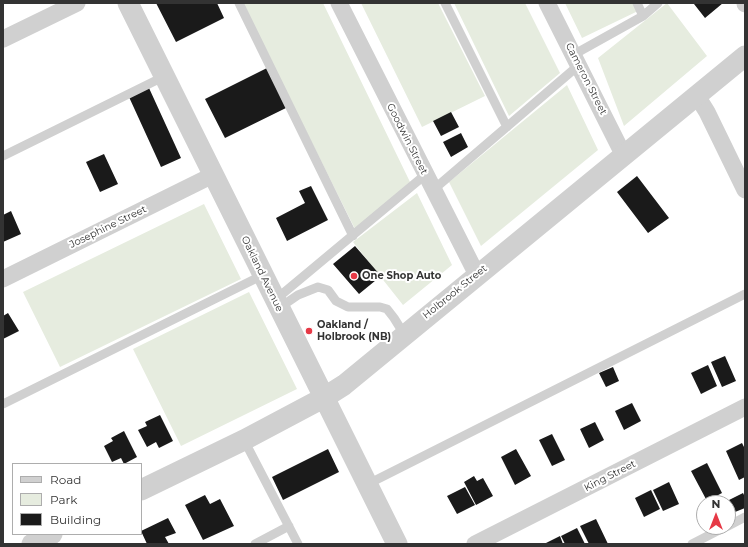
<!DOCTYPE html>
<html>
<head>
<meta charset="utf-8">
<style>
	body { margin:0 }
	#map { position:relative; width:748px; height:547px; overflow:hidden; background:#fff; font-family:Montserrat,sans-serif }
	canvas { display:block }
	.frame { position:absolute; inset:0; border:4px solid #333; pointer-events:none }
	.legend { position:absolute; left:12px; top:463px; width:130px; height:72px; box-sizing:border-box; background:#fff; border:1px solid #adadad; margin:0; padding:5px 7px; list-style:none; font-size:12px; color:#333 }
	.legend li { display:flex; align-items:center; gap:8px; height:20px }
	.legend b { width:20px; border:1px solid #adadad }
	.north { position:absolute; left:696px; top:495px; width:40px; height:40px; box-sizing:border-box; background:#fff; border:1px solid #adadad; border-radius:50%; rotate:0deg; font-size:11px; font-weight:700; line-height:16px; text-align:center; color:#333 }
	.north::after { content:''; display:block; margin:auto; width:14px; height:18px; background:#e63946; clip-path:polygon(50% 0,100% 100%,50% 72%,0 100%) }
</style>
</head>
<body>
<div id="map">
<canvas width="748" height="547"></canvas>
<div class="frame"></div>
<ul class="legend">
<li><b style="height:5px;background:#d0d0d0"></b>Road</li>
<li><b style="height:11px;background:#e6ecdf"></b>Park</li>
<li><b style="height:11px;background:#1a1a1a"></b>Building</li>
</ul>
<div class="north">N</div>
</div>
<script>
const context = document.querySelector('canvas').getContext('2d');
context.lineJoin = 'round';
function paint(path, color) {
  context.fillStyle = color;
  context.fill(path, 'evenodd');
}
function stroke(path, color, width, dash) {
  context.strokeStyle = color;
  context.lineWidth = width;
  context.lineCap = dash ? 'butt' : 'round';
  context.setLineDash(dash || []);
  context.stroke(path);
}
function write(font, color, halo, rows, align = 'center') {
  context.font = font + ' Montserrat,sans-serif';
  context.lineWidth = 4;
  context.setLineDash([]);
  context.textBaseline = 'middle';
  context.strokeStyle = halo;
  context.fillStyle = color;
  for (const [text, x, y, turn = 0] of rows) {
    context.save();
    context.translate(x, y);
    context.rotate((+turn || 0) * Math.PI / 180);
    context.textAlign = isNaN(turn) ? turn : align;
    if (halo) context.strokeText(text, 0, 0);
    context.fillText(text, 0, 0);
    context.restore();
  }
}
const green = new Path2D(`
	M242,3h81l87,179 -55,47z
	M361,3h77l47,93 -63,31z
	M454,3h71l35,70 -51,43z
	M565,3h69l4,8 -56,27z
	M667,3l40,53 -83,70 -26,-68z
	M567,85l31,65 -117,96 -32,-64z
	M417,193l35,72 -49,40 -50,-63z
	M204,204l37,75 -181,88 -37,-75z
	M249,292l48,97 -116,57 -48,-97z`);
const building = new Path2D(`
	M156,3h61l7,15 -48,24z
	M696,3h27l-18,15 -11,-14z
	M269,67l19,40 -63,31 -20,-39z
	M149,88l32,70 -20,9 -32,-70z
	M451,112l8,15 -18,9 -8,-15z
	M461,133l7,14 -17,10 -8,-15z
	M104,154l14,30 -18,8 -14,-30z
	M637,176l32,42 -21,15 -31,-41z
	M311,186l17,34 -41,21 -11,-23 29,-15 -6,-12z
	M11,211l10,23 -18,8v-27z
	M355,246l26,30 -22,18 -26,-30z
	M8,313l11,18 -16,8v-23z
	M725,356l11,25 -14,6 -11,-25z
	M708,365l9,21 -16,8 -10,-21z
	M613,367l6,14 -13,6 -7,-14z
	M632,403l9,18 -17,9 -9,-19z
	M160,415l13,26 -14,7 -3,-6 -9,5 -9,-17 9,-4 -2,-4z
	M595,422l9,18 -15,8 -9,-19z
	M124,431l13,26 -13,7 -3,-6 -9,4 -8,-16 9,-5 -2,-3z
	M552,434l13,26 -13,6 -13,-26z
	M742,443l3,6v28l-6,3 -13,-29z
	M328,449l11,23 -56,28 -11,-23z
	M516,449l15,27 -16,9 -14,-28z
	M707,463l15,30 -15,8 -16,-30z
	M474,476l3,5 6,-3 10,18 -17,9 -12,-23z
	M669,482l10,22 -16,7 -10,-21z
	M465,487l10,18 -18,9 -10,-18z
	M651,490l9,19 -16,8 -9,-19z
	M743,493l2,4v11l-10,4 -6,-12z
	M205,495l5,9 10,-5 14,27 -31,14 -18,-35z
	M168,518l8,15 -11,4 4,7h-22l-6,-13z
	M596,519l12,25h-19l-9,-18z
	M577,528l8,16h-20l-4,-8z
	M560,536l3,8h-19z`);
const service = new Path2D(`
	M239,3l114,233
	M445,3l62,124
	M637,3l6,13
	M573,55l70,-39 15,-13
	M3,156l162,-80
	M433,190l146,-125
	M275,300l150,-125
	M279,308l19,-13 20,-8 10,3 8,11 12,6h32l7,2 7,9 10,16
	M3,404l260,-129
	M244,440l54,104
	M368,484l377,-190
	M728,526l17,-9
	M255,544l34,-18
	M692,544l33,-17`);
const minor = new Path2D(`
	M339,3l138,272
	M547,3l77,153
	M745,3v1
	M3,39l74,-36
	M697,96l10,16 38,78
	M3,279l210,-104
	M475,544l270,-137`);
const tertiary = new Path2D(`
	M128,3l269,541
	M141,490l103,-50 81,-43 19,-12 401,-329
	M32,544l20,-10`);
const markers = [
	[354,276,4,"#e63946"],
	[309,331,4,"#e63946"]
];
const streetNames = [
	["Cameron Street",586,79,63],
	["Goodwin Street",407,139,63],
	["Josephine Street",108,227,-26],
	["Oakland Avenue",262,274,64],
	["Holbrook Street",455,292,-39],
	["King Street",610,476,-27]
];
const poiNames = [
	["One Shop Auto",362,276],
	["Oakland /",317,325],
	["Holbrook (NB)",317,337]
];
paint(green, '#e6ecdf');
paint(building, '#1a1a1a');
stroke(service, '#d0d0d0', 9);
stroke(minor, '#d0d0d0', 17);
stroke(tertiary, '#d0d0d0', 21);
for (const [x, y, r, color] of markers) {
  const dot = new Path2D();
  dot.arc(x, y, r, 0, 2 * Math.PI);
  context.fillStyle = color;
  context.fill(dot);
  stroke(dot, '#fff', 1.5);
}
write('10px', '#333', '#fff', streetNames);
write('bold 10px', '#333', '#fff', poiNames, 'left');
</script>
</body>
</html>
